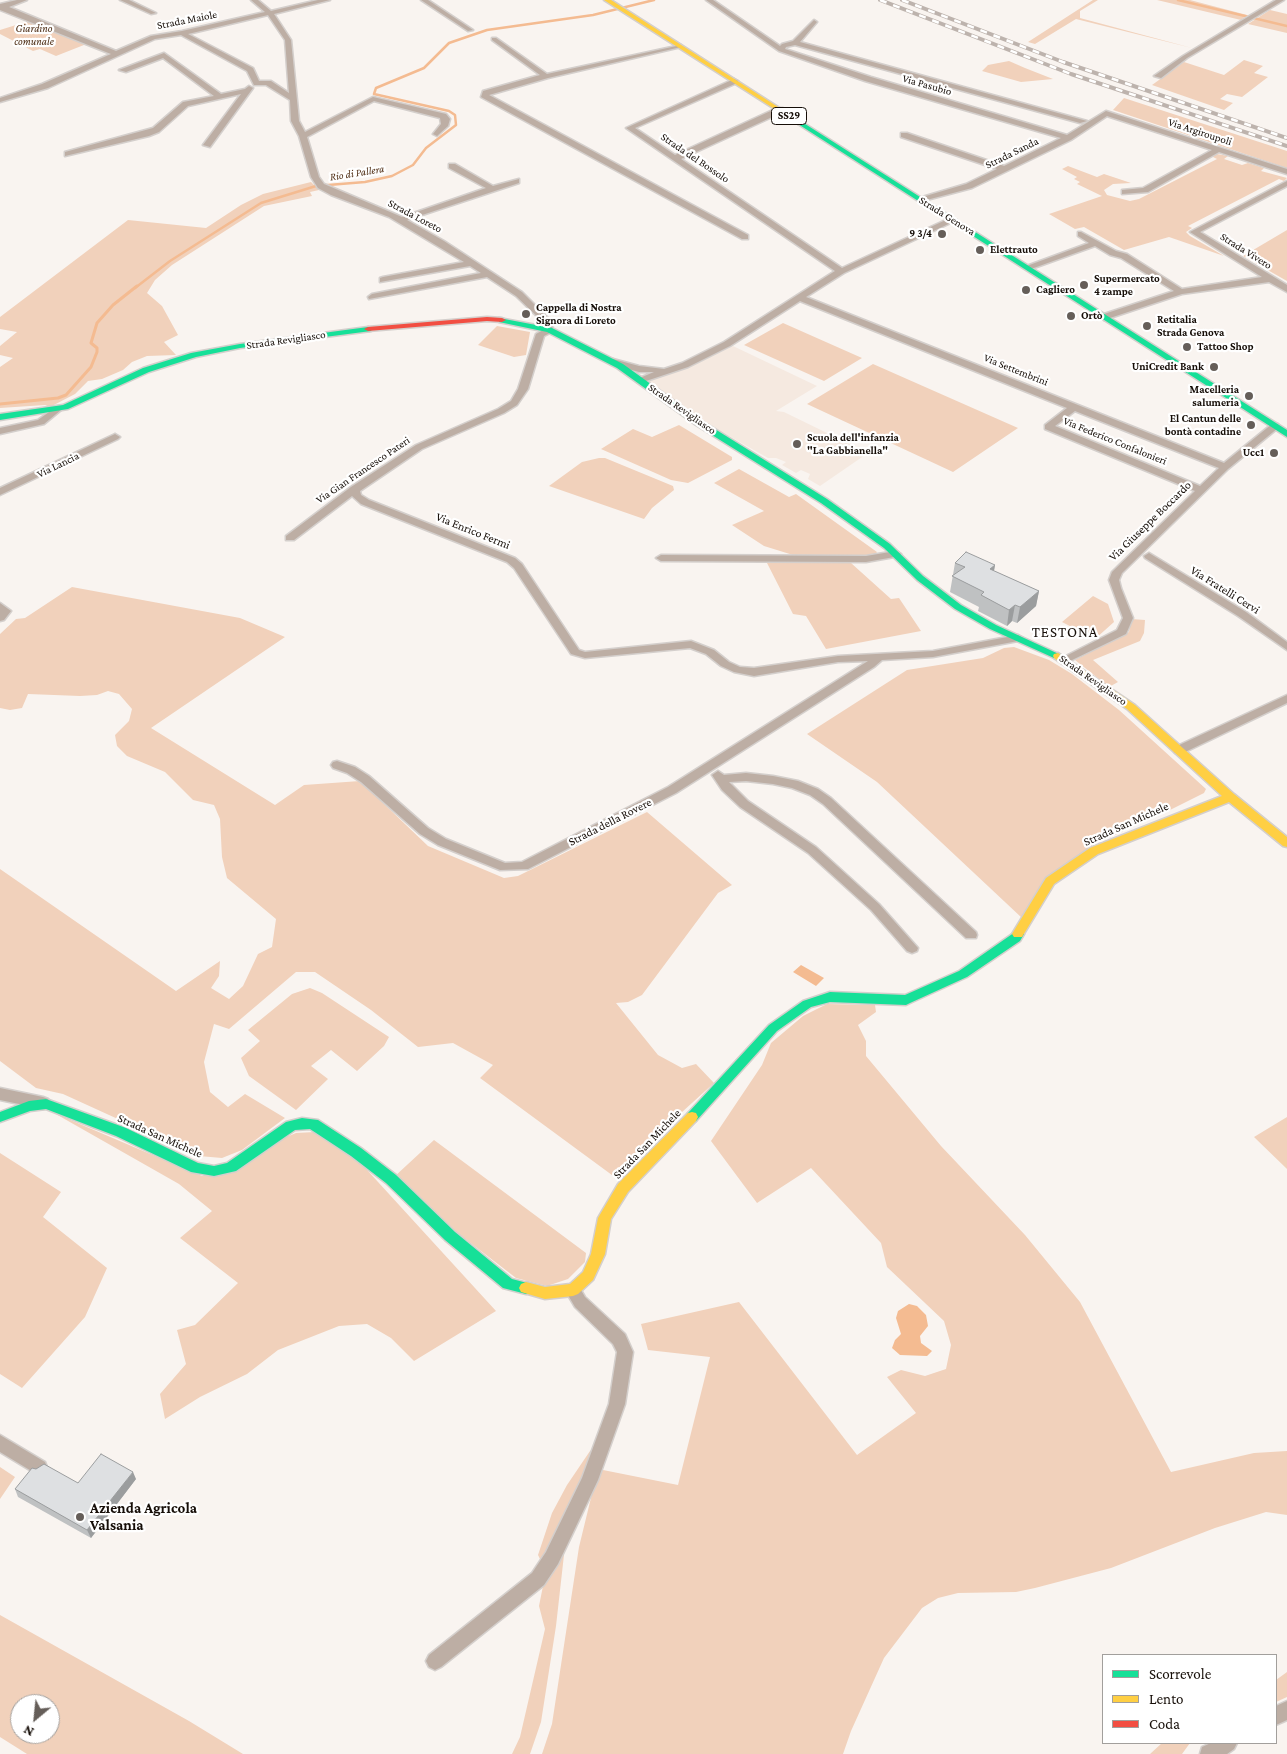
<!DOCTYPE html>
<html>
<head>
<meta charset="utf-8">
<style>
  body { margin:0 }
  #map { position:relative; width:1287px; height:1754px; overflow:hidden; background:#f9f4f0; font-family:"Crimson Pro",serif }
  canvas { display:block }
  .legend { position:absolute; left:1102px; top:1654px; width:175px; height:90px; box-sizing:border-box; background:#fff; border:1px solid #a29f9c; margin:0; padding:6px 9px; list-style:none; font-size:15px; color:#160e08 }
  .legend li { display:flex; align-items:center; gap:10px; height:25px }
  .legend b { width:25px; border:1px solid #a29f9c }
  .north { position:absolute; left:10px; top:1694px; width:50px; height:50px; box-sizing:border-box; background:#fff; border:1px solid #a29f9c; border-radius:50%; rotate:208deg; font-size:14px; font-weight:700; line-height:20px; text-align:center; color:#160e08 }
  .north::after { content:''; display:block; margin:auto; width:18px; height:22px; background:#655e59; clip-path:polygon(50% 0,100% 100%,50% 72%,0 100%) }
</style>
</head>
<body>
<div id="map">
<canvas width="1287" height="1754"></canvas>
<ul class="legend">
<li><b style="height:6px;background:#16e098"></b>Scorrevole</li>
<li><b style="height:6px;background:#ffcf43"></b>Lento</li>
<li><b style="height:6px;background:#f24e42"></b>Coda</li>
</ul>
<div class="north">N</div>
</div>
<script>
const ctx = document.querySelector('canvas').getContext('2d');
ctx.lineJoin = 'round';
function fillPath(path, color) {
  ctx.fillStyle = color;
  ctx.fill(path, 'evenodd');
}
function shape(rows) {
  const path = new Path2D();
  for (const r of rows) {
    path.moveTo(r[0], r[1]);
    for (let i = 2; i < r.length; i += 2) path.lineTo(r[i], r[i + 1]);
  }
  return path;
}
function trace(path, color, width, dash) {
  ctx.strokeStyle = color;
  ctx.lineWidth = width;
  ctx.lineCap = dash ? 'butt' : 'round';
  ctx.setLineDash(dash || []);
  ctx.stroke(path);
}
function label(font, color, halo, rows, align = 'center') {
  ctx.font = font + ' "Crimson Pro",serif';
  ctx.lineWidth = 4.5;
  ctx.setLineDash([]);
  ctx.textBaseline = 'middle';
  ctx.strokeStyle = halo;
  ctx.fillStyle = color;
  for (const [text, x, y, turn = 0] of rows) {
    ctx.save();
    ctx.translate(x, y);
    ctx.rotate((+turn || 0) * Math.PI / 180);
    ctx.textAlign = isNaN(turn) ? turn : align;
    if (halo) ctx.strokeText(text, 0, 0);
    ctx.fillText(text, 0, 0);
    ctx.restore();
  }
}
const built = shape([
  [733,346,817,386,776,411,784,412,868,453,820,486,808,479,810,474,801,470,796,473,782,465,786,462,776,458,768,458,713,427,647,382,700,362]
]);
const green = shape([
  [1093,0,1098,0,1080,11,1080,18,1192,48,1076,19,1035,44,1028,42],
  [1157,0,1190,0,1247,15,1241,20],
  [1270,10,1287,14,1287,33,1248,24],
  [32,20,89,43,56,56,40,49,33,51,0,34,0,30],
  [1244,60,1263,66,1254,73,1268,77,1242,97,1227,94,1220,99,1233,103,1224,110,1152,85,1184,62,1224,75],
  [1009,61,1025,68,1053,79,1021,82,982,71,988,65],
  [1124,98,1287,151,1287,168,1113,110],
  [1217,154,1228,156,1224,159,1242,165,1248,163,1264,168,1261,171,1287,178,1284,181,1279,179,1188,226,1192,228,1186,232,1190,236,1224,256,1169,237,1124,250,1084,227,1075,229,1049,214,1102,196,1077,184,1080,182,1074,179,1077,177,1062,169,1068,166,1097,177,1104,174,1131,183,1113,184,1104,190,1107,195,1130,201,1139,199,1217,159,1211,156],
  [311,182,319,190,310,192,312,196,264,206,172,265,155,280,147,293,162,306,178,335,164,342,176,355,147,356,132,362,123,370,102,379,88,381,75,394,50,407,45,405,0,408,0,367,13,358,0,355,0,346,17,332,0,329,0,317,128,220,206,228,241,205,263,194],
  [1287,230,1287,281,1243,256],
  [783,323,862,358,824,381,744,345],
  [497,326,530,332,526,355,514,357,478,345],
  [873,364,1018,428,953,472,807,404],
  [679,425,732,457,732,460,688,483,671,480,601,449,633,429,652,437],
  [599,458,605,458,673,486,674,490,652,508,644,519,549,486,582,462],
  [739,469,789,497,796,494,877,552,875,555,793,555,764,546,732,525,764,511,714,483],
  [767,563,851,563,891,599,899,598,921,631,826,649,806,616,793,614],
  [72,587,240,618,285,637,151,728,275,805,304,785,360,781,428,846,504,878,518,876,647,812,732,885,718,893,642,995,628,1002,616,1003,658,1055,682,1068,696,1064,714,1083,638,1152,616,1178,480,1078,493,1065,453,1043,418,1047,371,1010,315,972,296,972,229,1029,214,1024,204,1062,210,1092,228,1107,245,1094,285,1118,242,1150,222,1158,199,1156,63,1094,36,1088,0,1061,0,869,176,991,220,961,219,976,211,988,229,999,243,986,258,954,272,947,276,919,227,878,222,857,220,819,214,805,193,800,165,772,127,756,117,746,115,735,129,721,132,709,119,694,108,691,97,695,80,696,28,694,22,708,10,710,0,708,0,634,16,619,25,618],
  [1093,596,1108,604,1114,622,1095,639,1062,622],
  [1131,619,1145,620,1144,633,1140,641,1093,660,1118,682,1109,687,1075,660,1129,632],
  [1014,647,1049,660,1072,674,1119,710,1206,789,1204,793,1172,809,1089,847,1022,918,877,782,807,734,907,670,983,658,1004,648],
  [310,988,322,993,389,1037,384,1046,357,1071,331,1050,311,1066,328,1079,296,1110,249,1076,241,1058,260,1041,248,1030,292,994],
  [827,1004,875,1005,876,1012,858,1025,866,1041,866,1056,941,1146,1025,1235,1080,1302,1171,1472,1254,1453,1287,1451,1287,1515,1266,1512,1215,1528,1111,1568,1035,1588,1016,1592,958,1593,938,1598,922,1608,884,1658,851,1731,843,1754,542,1754,552,1724,579,1547,598,1469,678,1485,710,1357,648,1350,641,1324,739,1302,857,1455,916,1413,887,1377,901,1370,925,1376,946,1369,951,1345,944,1321,887,1267,881,1243,811,1168,757,1203,711,1141,762,1065,771,1043,803,1016],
  [54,1113,202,1176,284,1138,296,1133,315,1132,357,1159,496,1311,414,1361,391,1338,367,1324,339,1326,278,1350,247,1374,200,1397,165,1419,160,1394,186,1364,177,1330,195,1325,238,1283,180,1238,212,1211,179,1184],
  [1287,1117,1287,1169,1254,1137],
  [434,1140,586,1253,585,1262,568,1279,547,1286,516,1278,455,1231,394,1177],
  [0,1153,61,1192,43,1217,107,1268,85,1317,22,1388,0,1374],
  [598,1445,543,1565,538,1555,552,1513,567,1485,590,1451],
  [0,1467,15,1477,0,1499],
  [566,1537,556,1626,541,1722,530,1754,512,1754,520,1737,545,1629,539,1606,544,1581],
  [0,1615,189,1721,243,1754,27,1754,0,1737],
  [20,1704,50,1704,50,1734,20,1734],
  [1287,1672,1287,1697,1276,1702,1276,1680],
  [1162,1743,1190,1743,1182,1754,1150,1754]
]);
const water = shape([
  [801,965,824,978,816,986,793,972],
  [909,1304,917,1306,926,1315,928,1326,920,1336,921,1343,932,1351,927,1356,900,1355,892,1348,895,1340,901,1334,896,1318,898,1311]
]);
const streamFar1 = shape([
  [1178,0,1287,26],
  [135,288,170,261,261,203,316,186,365,182,392,176,413,165,426,148,456,125,455,115,449,111,374,94,376,88,424,68,449,43,487,30,593,15,654,0]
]);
const stream = shape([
  [0,404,58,398,66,395,91,367,97,352,97,348,91,343,97,323,113,305,137,286]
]);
const street = shape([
  [17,0,27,0,9,7,116,51,151,36,182,31,265,12,251,0,258,0,271,11,318,0,330,0,274,14,291,40,299,121,305,132,373,97,446,114,450,119,448,126,437,136,433,134,441,124,440,118,374,101,307,137,319,177,324,184,402,217,486,188,449,168,449,164,455,164,493,186,519,179,519,183,407,220,444,241,522,292,553,323,552,332,544,336,528,389,517,405,504,413,422,449,360,491,361,495,369,500,515,558,522,564,579,650,585,652,691,641,714,650,729,662,740,667,754,668,838,656,933,651,1018,635,1023,638,1018,641,933,657,882,660,874,667,676,793,528,869,500,870,438,845,420,834,361,782,347,773,333,768,331,765,333,762,337,761,355,767,369,776,428,828,446,839,505,863,522,862,668,787,868,661,838,662,754,676,734,672,721,666,706,654,690,648,585,658,571,654,514,568,507,562,361,504,352,496,294,540,286,540,286,536,351,487,416,445,498,409,511,401,518,389,536,334,545,329,546,325,516,296,487,277,369,299,368,297,372,294,481,273,470,266,380,282,380,278,383,277,464,262,389,217,331,195,318,188,311,177,299,136,291,121,290,100,266,85,254,85,247,71,181,35,155,39,48,88,0,102,0,98,42,84,111,54,0,10,0,4,17,0],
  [268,15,285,40,289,93,271,81,259,81,253,68,188,34,268,15],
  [120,0,129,0,156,13,151,14,120,0],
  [421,0,428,0,473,30,468,31,421,0],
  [706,0,713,0,780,46,782,44,793,41,814,20,817,22,800,42,1087,121,1080,123,795,45,786,47,785,49,871,77,1067,135,1106,111,1287,169,1287,174,1219,152,1148,192,1122,194,1122,190,1143,188,1212,150,1107,116,1071,140,972,188,919,202,919,198,966,184,997,169,901,137,901,133,907,133,1004,166,1061,138,865,81,779,51,706,0],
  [1276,0,1284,0,1187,58,1161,78,1154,76,1183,56,1276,0],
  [492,38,496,38,547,74,681,45,681,47,548,78,489,95,748,235,748,239,742,239,481,97,483,91,540,75,492,40,492,38],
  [164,53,221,94,245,89,249,86,253,88,210,147,203,145,241,94,188,106,159,132,149,136,65,156,65,152,153,128,183,102,214,96,163,58,126,72,119,70,164,53],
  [734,79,738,81,737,83,635,128,675,155,777,108,783,108,783,112,681,159,842,268,950,218,957,220,844,273,806,297,1224,463,1272,424,1278,424,1278,428,1228,469,1122,573,1119,580,1121,588,1133,618,1126,634,1070,661,1066,662,1060,659,1117,630,1123,618,1109,580,1112,572,1195,491,1045,429,1045,425,1067,408,800,301,730,346,688,367,643,382,637,382,635,380,654,372,639,372,610,364,608,362,613,359,639,366,664,369,682,363,724,342,835,271,626,128,734,79],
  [1075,411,1219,468,1200,486,1055,426,1075,411],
  [1287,181,1287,186,1200,232,1287,285,1287,292,1269,282,1182,294,1104,320,1100,317,1101,315,1174,291,1121,258,1110,255,1095,246,1031,269,1024,267,1089,243,1078,236,1078,232,1081,232,1116,251,1127,254,1182,289,1262,277,1190,232,1287,181],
  [56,407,61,410,44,424,0,434,0,428,38,420,56,407],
  [115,434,120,437,118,439,0,495,0,488,115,434],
  [896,551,901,554,900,556,866,562,661,561,656,558,661,555,866,556,896,551],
  [1149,553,1246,612,1287,642,1287,650,1238,616,1145,558,1144,556,1149,553],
  [0,603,11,611,4,620,0,621,0,603],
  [1287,695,1287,703,1183,753,1175,753,1173,750,1175,747,1287,695],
  [718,771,724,775,746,773,773,776,798,781,818,789,831,798,976,932,977,935,976,938,966,938,823,804,810,795,792,788,773,784,746,781,729,782,748,801,816,847,879,904,918,948,917,951,912,953,907,951,871,910,808,853,740,807,722,790,712,775,718,771],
  [0,1088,43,1097,48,1099,50,1103,48,1107,43,1109,0,1100,0,1088],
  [573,1283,578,1285,585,1297,625,1334,633,1352,625,1404,598,1480,558,1564,544,1585,441,1667,435,1670,429,1667,426,1661,429,1655,532,1573,546,1552,582,1478,609,1404,617,1352,613,1344,575,1307,565,1290,568,1285,573,1283],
  [0,1435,45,1462,47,1467,45,1472,39,1475,33,1472,0,1452,0,1435],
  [1287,1701,1287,1720,1276,1725,1276,1706,1287,1701],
  [1211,1743,1237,1743,1234,1749,1227,1754,1200,1754,1202,1747,1211,1743]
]);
const fast = shape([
  [798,122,802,122,1287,430,1287,437,798,124,798,122],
  [499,318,552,328,623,364,702,421,827,499,890,544,923,576,961,605,996,625,1063,656,1062,658,1054,658,990,629,955,609,917,580,884,548,821,503,696,425,617,368,547,332,499,322,499,318],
  [368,327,372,329,371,331,240,348,196,357,149,372,68,409,0,420,0,414,63,405,143,368,191,353,240,344,368,327],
  [1018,930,1022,931,1024,934,1020,941,967,977,910,1003,906,1005,830,1002,811,1007,777,1031,696,1121,692,1122,688,1121,686,1117,688,1113,769,1025,803,1001,830,992,905,995,959,971,1018,930],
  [46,1099,126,1128,198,1163,214,1166,227,1163,286,1122,302,1118,318,1120,361,1148,396,1175,455,1232,512,1279,531,1284,533,1288,531,1292,526,1294,503,1288,445,1240,386,1183,351,1156,310,1129,295,1130,236,1171,214,1176,191,1172,116,1136,46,1109,30,1111,0,1122,0,1112,29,1101,46,1099]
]);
const slow = shape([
  [604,0,611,0,803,123,798,124,604,0],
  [1058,653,1135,705,1234,794,1287,837,1287,847,1283,846,1229,802,1098,854,1054,884,1022,937,1014,937,1012,934,1046,878,1090,848,1222,796,1127,709,1054,658,1053,656,1054,654,1058,653],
  [692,1112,696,1113,698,1117,696,1121,628,1192,611,1219,605,1254,593,1280,578,1294,573,1296,545,1299,521,1292,519,1288,521,1284,526,1282,545,1287,570,1284,583,1272,591,1254,598,1218,618,1184,688,1113,692,1112]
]);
const jam = shape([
  [487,317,502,318,506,320,502,322,487,321,368,331,364,329,368,327,487,317]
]);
const rail = shape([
  [880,0,1071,74,1287,146],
  [902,0,1063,62,1287,138]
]);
const wall = shape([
  [955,563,995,565,994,571,1039,591,1036,606,1017,623,1012,621,1007,626,978,611,979,607,950,592],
  [136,1479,91,1538,18,1497,15,1489,78,1483]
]);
const shadedWall = shape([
  [995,565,992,581,990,569],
  [1039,591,1036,606,1017,623,1020,607],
  [1015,605,1012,621,1007,626,1009,610],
  [133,1472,136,1479,91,1538,87,1530]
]);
const building = shape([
  [966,552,995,565,990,569,1039,591,1020,607,1015,605,1009,610,981,595,984,592,952,576,965,567,955,563,966,552],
  [101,1454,133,1472,87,1530,15,1489,32,1468,36,1469,44,1464,78,1483,101,1454]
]);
const markers = [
  [942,234,5,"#655e59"],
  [980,250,5,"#655e59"],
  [1084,285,5,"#655e59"],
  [1026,290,5,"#655e59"],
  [526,314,5,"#655e59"],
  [1071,316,5,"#655e59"],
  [1147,326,5,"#655e59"],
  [1187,347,5,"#655e59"],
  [1214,367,5,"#655e59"],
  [1249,396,5,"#655e59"],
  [1251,425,5,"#655e59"],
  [797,444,5,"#655e59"],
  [1274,453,5,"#655e59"],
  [80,1517,5,"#655e59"]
];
const farStreetnames = [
  ["Strada Maiole",187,20,-11],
  ["Via Pasubio",927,85,16],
  ["Via Argiroupoli",1200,132,18],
  ["Strada Sanda",1012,153,-26],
  ["Strada del Bossolo",695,158,34],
  ["Strada Loreto",415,216,28],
  ["Strada Genova",947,216,32],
  ["Strada Vivero",1246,251,32],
  ["Strada Revigliasco",286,340,-8],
  ["Via Settembrini",1016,370,22],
  ["Strada Revigliasco",682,409,35],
  ["Via Federico Confalonieri",1115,441,22],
  ["Via Lancia",58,465,-26],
  ["Via Gian Francesco Pateri",363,470,-34],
  ["Strada Revigliasco",1093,680,35]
];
const farParknames = [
  ["Giardino",34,29],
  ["comunale",34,42]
];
const shields = [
  [789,116,35]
];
const shieldNames = [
  ["SS29",789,116]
];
const farWaternames = [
  ["Rio di Pallera",357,173,-9]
];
const farPoinames = [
  ["9 3/4",932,234,"right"],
  ["Elettrauto",990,250],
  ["Supermercato",1094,279],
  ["4 zampe",1094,292],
  ["Cagliero",1036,290],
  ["Cappella di Nostra",536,308],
  ["Signora di Loreto",536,321],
  ["Ortò",1081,316],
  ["Retitalia",1157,320],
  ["Strada Genova",1157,333],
  ["Tattoo Shop",1197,347],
  ["UniCredit Bank",1204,367,"right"],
  ["Macelleria",1239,390,"right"],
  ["salumeria",1239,403,"right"],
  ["El Cantun delle",1241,419,"right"],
  ["bontà contadine",1241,432,"right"],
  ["Scuola dell'infanzia",807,438],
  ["\"La Gabbianella\"",807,451],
  ["Ucc1",1264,453,"right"]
];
const streetNames = [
  ["Via Giuseppe Boccardo",1150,521,-44],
  ["Via Enrico Fermi",473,531,22],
  ["Via Fratelli Cervi",1225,590,32],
  ["Strada della Rovere",610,822,-27],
  ["Strada San Michele",1126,824,-24],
  ["Strada San Michele",160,1136,24],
  ["Strada San Michele",647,1144,-46]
];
const quarterNames = [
  ["TESTONA",1065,632]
];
const nearPoinames = [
  ["Azienda Agricola",90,1508],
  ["Valsania",90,1525]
];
fillPath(built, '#f5e9e0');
fillPath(green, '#f1d1bb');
fillPath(water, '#f4bb91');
trace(streamFar1, '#f4bb91', 2.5);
trace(stream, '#f4bb91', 3);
trace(street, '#d4cfcc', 3);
trace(fast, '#d4cfcc', 3);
trace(slow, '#d4cfcc', 3);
trace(jam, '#d4cfcc', 3);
fillPath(street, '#bdaea4');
fillPath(fast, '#16e098');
fillPath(slow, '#ffcf43');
fillPath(jam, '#f24e42');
trace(rail, '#bdb3ad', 4);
trace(rail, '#fff', 2.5, [7]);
fillPath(wall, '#bfc1c2');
fillPath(shadedWall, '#9b9d9e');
fillPath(building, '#dee0e2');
trace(building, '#9b9d9e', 1);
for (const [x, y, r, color] of markers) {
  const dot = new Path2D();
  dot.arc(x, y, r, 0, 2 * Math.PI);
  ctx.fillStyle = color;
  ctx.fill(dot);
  trace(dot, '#fff', 2);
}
label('11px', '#160e08', '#fff', farStreetnames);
label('italic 11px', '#4b2b12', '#fff', farParknames);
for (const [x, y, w] of shields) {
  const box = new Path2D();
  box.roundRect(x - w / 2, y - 8.5, w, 17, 4);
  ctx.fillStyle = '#fff';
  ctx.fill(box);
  trace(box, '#160e08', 1);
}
label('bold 11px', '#160e08', null, shieldNames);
label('italic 11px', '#523118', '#fff', farWaternames);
label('bold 11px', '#160e08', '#fff', farPoinames, 'left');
label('12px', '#160e08', '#fff', streetNames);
ctx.letterSpacing = '1px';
label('15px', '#160e08', '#fff', quarterNames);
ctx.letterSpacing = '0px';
label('bold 15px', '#160e08', '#fff', nearPoinames, 'left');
</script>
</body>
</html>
